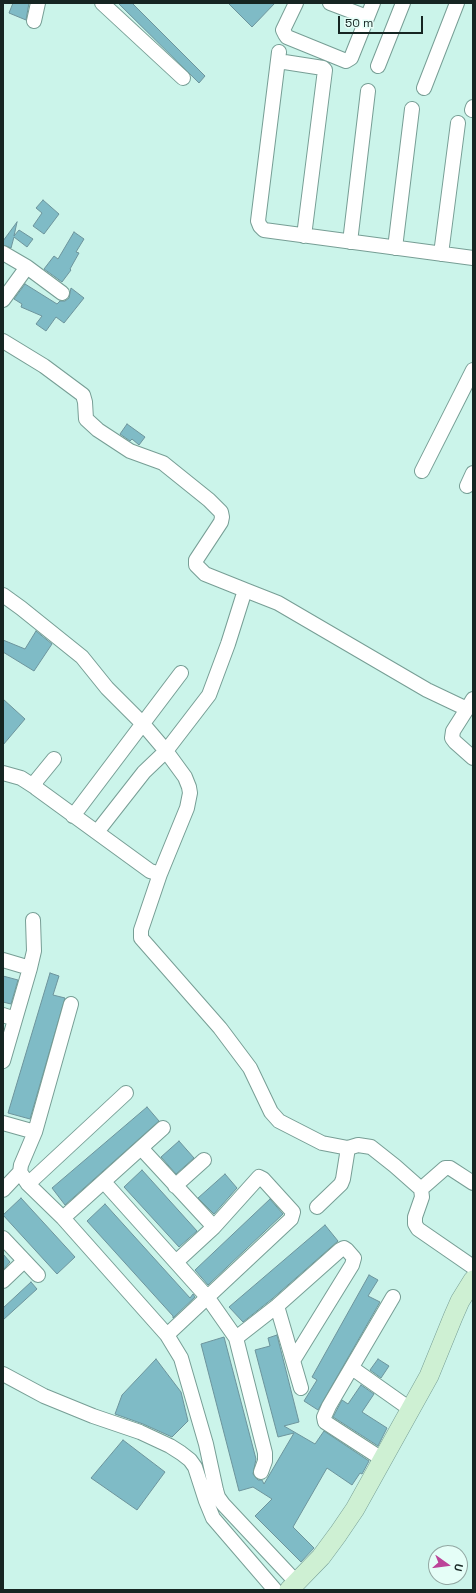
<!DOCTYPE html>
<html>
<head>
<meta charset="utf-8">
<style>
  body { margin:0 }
  #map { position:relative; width:476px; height:1593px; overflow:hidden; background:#cbf4ea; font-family:"Space Grotesk",sans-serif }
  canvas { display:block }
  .frame { position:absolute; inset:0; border:4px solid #162522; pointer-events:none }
  .north { position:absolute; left:428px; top:1545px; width:40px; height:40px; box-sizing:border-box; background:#e5fef7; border:1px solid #92a7a2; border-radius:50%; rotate:104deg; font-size:11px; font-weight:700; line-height:16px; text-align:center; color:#162522 }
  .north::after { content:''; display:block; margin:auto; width:14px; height:18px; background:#bc4499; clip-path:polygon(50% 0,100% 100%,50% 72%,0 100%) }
  .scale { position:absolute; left:338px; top:16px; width:85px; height:18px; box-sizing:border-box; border:2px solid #162522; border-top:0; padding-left:5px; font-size:12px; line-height:14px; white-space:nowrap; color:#162522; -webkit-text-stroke:3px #e5fef7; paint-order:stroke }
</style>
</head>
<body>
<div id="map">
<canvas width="476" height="1593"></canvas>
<div class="frame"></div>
<div class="north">U</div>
<div class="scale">50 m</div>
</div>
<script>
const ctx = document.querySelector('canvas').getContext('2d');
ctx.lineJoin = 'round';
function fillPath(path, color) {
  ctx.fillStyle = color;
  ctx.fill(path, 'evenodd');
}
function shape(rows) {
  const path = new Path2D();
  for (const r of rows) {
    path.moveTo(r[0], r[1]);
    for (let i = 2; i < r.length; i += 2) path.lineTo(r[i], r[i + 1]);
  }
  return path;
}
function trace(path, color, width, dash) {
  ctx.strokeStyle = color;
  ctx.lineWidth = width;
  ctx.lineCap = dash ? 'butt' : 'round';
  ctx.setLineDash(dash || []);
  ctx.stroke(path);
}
const building = shape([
  [13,3,29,3,26,20,9,13,13,3],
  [118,3,132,3,205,76,199,83,118,3],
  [228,3,275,3,252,27,228,3],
  [43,200,59,214,44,234,33,226,42,213,36,208,43,200],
  [17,222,14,236,19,230,33,239,27,247,14,237,11,248,3,245,3,241,17,222],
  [74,232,84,239,76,252,79,253,70,269,71,270,62,282,44,269,54,256,58,259,74,232],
  [25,284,57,304,60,301,65,301,69,298,71,288,84,298,64,323,56,317,46,331,36,324,42,316,21,307,22,304,14,299,25,284],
  [127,424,145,437,139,445,132,439,130,441,120,434,127,424],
  [36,631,52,644,34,671,3,652,3,640,25,649,36,631],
  [3,699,25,719,3,745,3,699],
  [50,973,59,976,53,995,65,998,30,1119,8,1113,50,973],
  [3,976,18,980,11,1004,3,1002,3,976],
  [147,1107,159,1121,65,1205,52,1188,147,1107],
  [179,1141,194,1158,176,1174,161,1157,179,1141],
  [142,1170,197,1231,179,1247,124,1187,142,1170],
  [225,1174,237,1188,214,1214,198,1198,225,1174],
  [21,1198,75,1257,57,1274,3,1215,21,1198],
  [270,1199,283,1214,208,1285,195,1270,270,1199],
  [105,1204,190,1298,193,1294,195,1297,173,1318,173,1316,87,1221,105,1204],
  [325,1225,338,1241,272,1299,243,1322,229,1307,325,1225],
  [3,1254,10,1262,4,1269,3,1268,3,1254],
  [369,1275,378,1280,368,1296,380,1302,318,1410,304,1401,317,1380,312,1377,369,1275],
  [31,1282,37,1289,3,1320,3,1308,31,1282],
  [277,1335,299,1422,284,1426,315,1444,324,1431,369,1461,362,1474,360,1473,352,1485,327,1468,293,1527,314,1548,301,1562,255,1516,272,1499,253,1487,239,1491,201,1344,224,1337,256,1459,253,1474,258,1480,262,1480,264,1484,294,1433,278,1437,255,1350,270,1346,268,1338,277,1335],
  [156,1359,181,1392,188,1421,172,1437,143,1424,115,1414,122,1395,156,1359],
  [378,1359,389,1366,381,1378,370,1370,378,1359],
  [361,1385,374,1394,362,1412,387,1428,378,1446,333,1417,342,1400,348,1404,361,1385],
  [123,1440,165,1472,137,1510,91,1478,123,1440]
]);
const street = shape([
  [102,3,183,78],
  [296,3,283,30,285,34,287,37,346,61,351,58,373,3],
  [330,3,367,17],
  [34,21,38,3],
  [279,52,258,221,260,226,264,230,473,258],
  [278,61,323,68,325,70,304,236],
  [378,66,403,3],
  [424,88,457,3],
  [472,110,473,107],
  [350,242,368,91],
  [395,248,412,109],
  [3,253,27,267,3,300],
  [441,254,458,123],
  [27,267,62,293],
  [3,341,44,366,83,395,85,402,86,419,98,430,130,451,163,463,209,500,221,512,222,517,221,522,196,560,196,565,205,574,245,590,228,644,209,695,166,751,144,772,97,832],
  [422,471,473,370],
  [467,486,473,473],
  [245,590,278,603,427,690,467,709,473,699],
  [3,595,21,608,82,657,107,688,143,724,166,751,185,777,189,787,190,793,187,808,160,874],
  [467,709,453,731,452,738,455,742,473,758],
  [54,759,36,781,36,788,150,871,160,874,141,930,141,938,220,1028,250,1068,271,1112,279,1121,322,1143,348,1148,358,1145,371,1147,395,1166,421,1189,422,1197,415,1217,415,1224,418,1229,473,1267],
  [3,773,21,778,35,787],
  [73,816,181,673],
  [3,960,30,968,3,1061],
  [30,968,34,951,33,920],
  [71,1004,35,1132,21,1165,20,1172,28,1184,63,1218,167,1335,181,1358,206,1444,216,1490,218,1497,223,1504,297,1583],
  [3,1015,15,1019],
  [3,1123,35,1132],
  [141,1148,214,1227,176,1262],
  [104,1182,208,1298,236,1338,277,1306,340,1250,344,1248,347,1250,354,1258,352,1265,294,1359],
  [28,1184,126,1093],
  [175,1186,204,1160],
  [421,1189,445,1168,450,1168,473,1183],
  [3,1190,20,1172],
  [317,1207,341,1184,343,1179,348,1148],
  [63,1218,163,1128],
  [3,1238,38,1275],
  [3,1281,24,1261],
  [277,1306,301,1388],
  [167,1335,291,1219,293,1212,263,1179,259,1177,214,1227],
  [236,1338,265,1453,265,1461,261,1472],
  [352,1368,410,1409],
  [3,1374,44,1396,93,1416,140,1432,170,1446,181,1453,190,1460,195,1467,206,1501,213,1518,275,1590],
  [382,1459,325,1422,324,1417,329,1406,393,1297]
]);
const secondary = shape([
  [289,1590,321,1557,338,1534,355,1509,429,1376,453,1317,460,1301,473,1280]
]);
fillPath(building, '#7fbbc6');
trace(building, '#6d949c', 1);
trace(street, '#779e95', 16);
trace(secondary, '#779e95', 20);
trace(street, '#fff', 14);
trace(secondary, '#cef0d3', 19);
</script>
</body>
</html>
